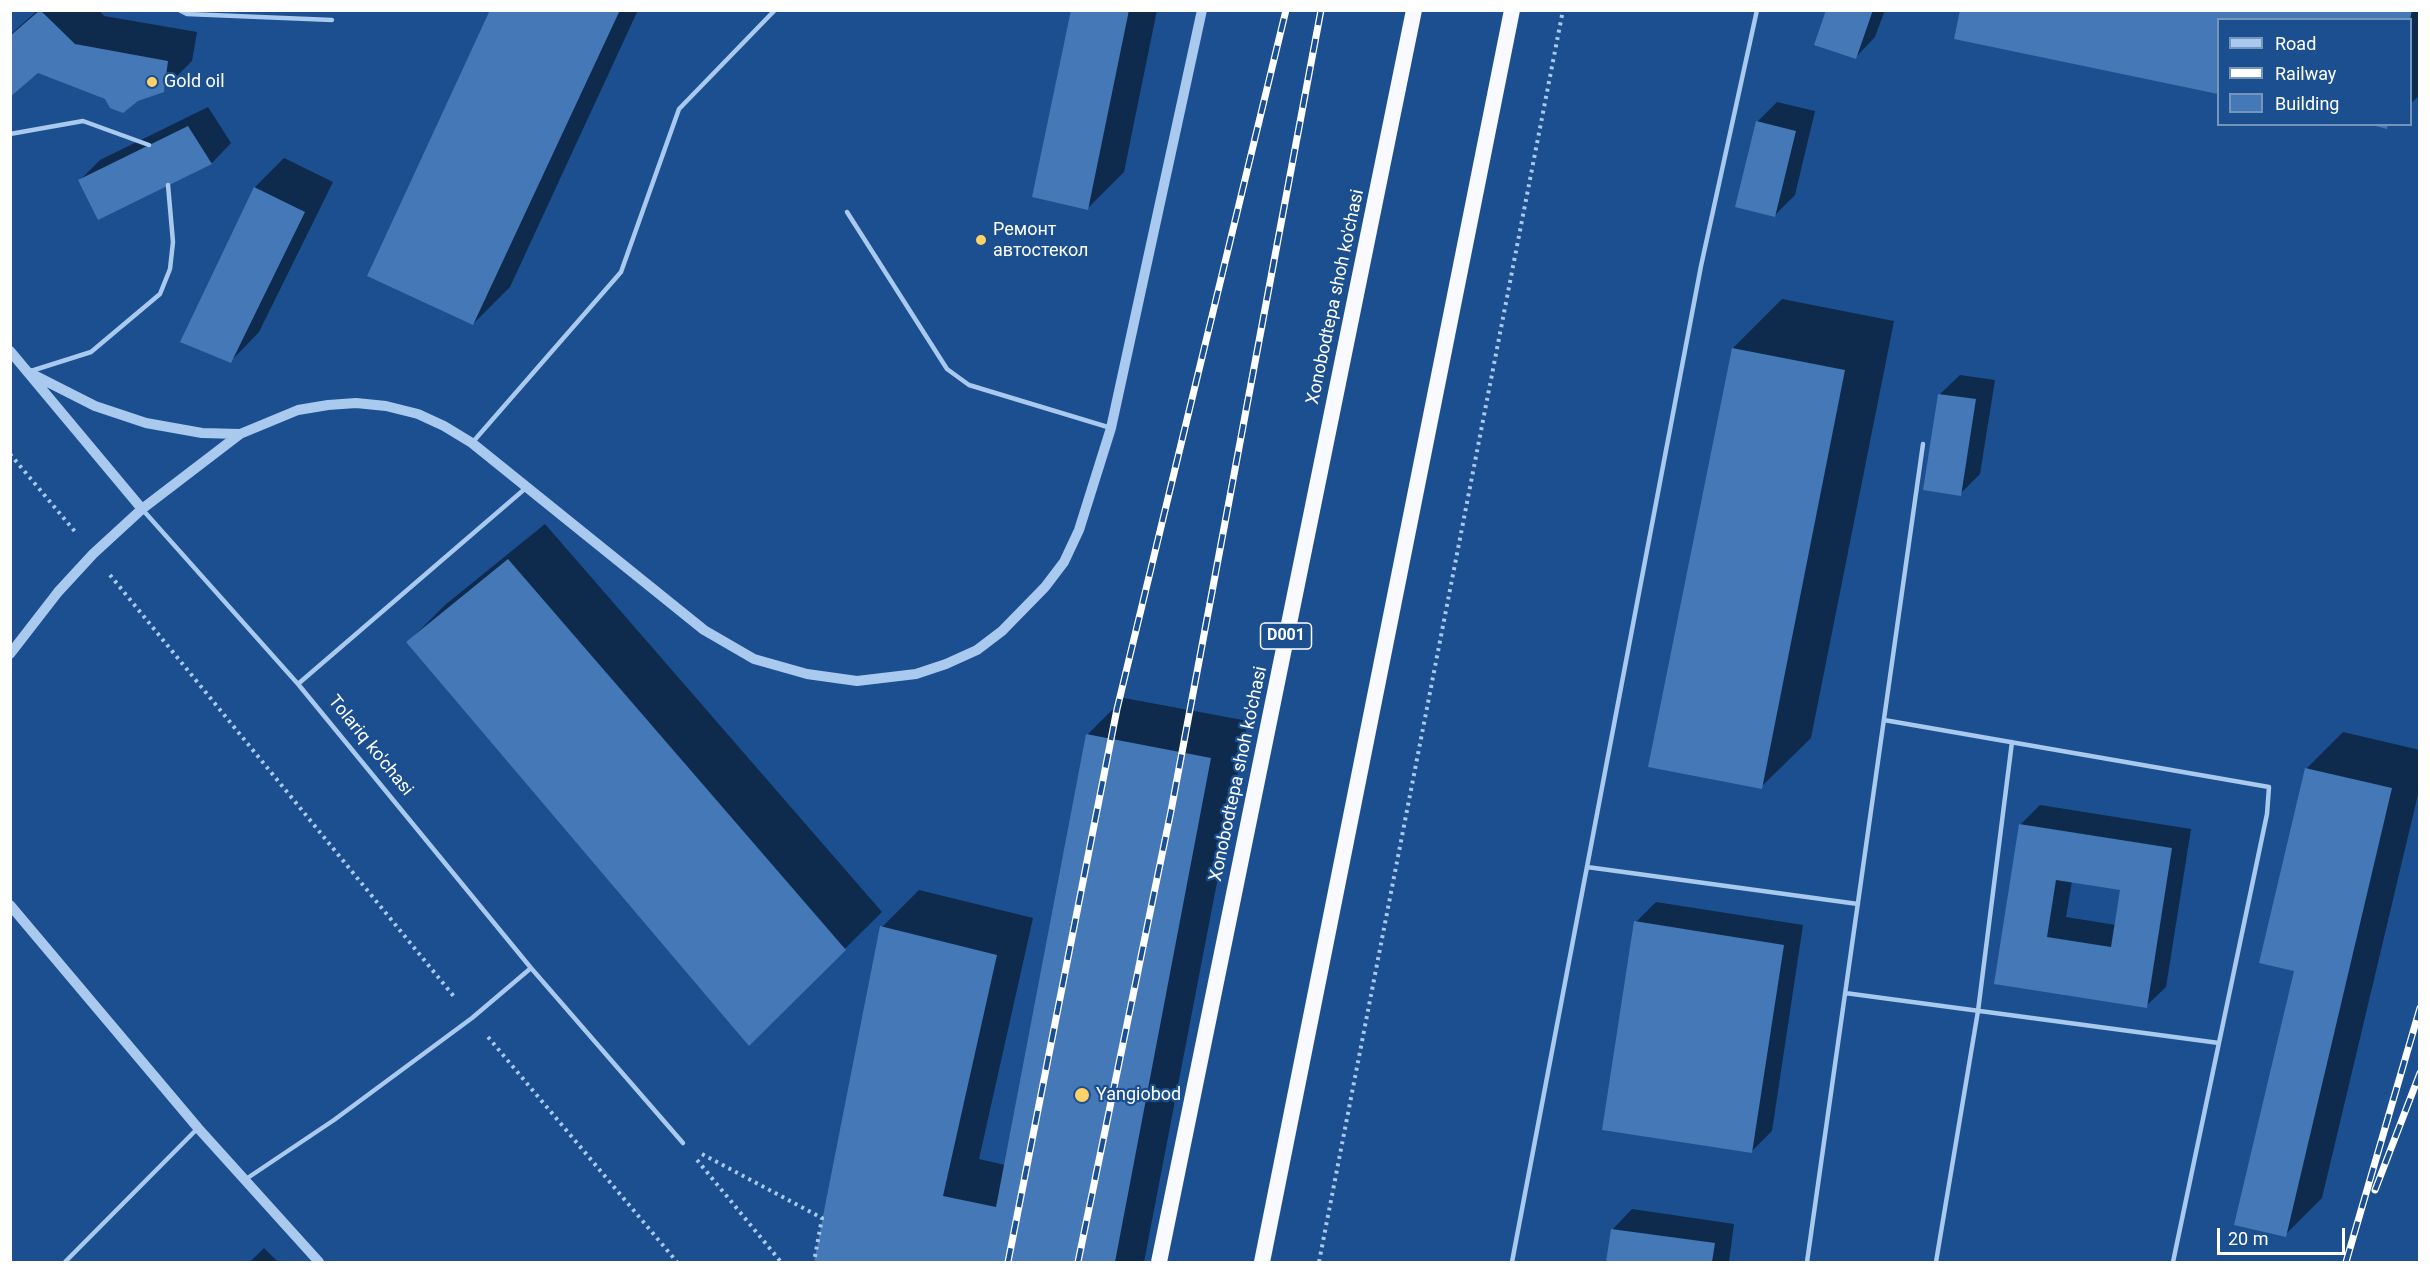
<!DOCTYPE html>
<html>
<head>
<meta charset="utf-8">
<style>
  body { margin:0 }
  #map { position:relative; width:2430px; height:1273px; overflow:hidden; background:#1b4f8f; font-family:Roboto,sans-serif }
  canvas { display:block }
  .frame { position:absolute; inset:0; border:12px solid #fff; pointer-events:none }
  .legend { position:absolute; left:2217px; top:18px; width:195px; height:108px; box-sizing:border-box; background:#1b4f8f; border:2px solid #7695bc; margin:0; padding:8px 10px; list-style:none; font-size:18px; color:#fff }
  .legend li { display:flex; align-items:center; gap:12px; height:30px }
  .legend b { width:30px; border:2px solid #7695bc }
  .scale { position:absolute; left:2217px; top:1228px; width:128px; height:27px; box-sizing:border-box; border:3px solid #fff; border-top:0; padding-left:8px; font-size:18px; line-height:21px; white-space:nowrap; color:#fff; -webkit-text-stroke:4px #1b4f8f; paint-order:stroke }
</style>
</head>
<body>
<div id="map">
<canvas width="2430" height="1273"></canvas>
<div class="frame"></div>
<ul class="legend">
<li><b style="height:8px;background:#a9c9ee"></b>Road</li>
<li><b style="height:8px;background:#fff"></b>Railway</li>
<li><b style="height:16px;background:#4478b7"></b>Building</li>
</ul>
<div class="scale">20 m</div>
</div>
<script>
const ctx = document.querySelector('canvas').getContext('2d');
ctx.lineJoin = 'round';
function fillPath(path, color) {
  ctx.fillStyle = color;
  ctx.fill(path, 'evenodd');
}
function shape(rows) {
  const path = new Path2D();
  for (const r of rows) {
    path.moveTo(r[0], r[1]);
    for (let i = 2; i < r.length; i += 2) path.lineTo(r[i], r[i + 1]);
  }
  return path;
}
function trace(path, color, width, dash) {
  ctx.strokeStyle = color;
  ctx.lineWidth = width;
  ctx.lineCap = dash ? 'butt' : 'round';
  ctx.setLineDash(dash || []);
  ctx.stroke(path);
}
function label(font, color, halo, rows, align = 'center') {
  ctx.font = font + ' Roboto,sans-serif';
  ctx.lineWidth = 4.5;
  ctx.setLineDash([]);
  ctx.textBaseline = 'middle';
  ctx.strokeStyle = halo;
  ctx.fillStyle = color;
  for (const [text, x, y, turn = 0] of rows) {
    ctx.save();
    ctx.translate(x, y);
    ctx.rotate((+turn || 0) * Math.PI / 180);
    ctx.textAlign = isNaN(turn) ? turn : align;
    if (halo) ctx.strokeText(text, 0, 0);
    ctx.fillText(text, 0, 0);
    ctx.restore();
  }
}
const shadow = shape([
  [38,10,99,10,104,16,197,32,192,61,163,90,106,98,38,71,10,95,10,35],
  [492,10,638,10,510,287,473,324],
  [1072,10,1157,10,1124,172,1087,209],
  [1828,10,1885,10,1875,37,1856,57],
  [1961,10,2420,10,2420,95,2410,104,2410,20,2218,20,2218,93,1955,38],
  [1777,102,1815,111,1795,195,1775,215,1757,122],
  [208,107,231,143,212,163,99,218,80,180,100,160],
  [284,158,333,182,259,332,230,362,182,342,255,187],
  [1782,299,1894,321,1811,738,1761,787,1733,348],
  [1960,375,1995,380,1980,474,1960,494,1940,394],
  [545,524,882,912,749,1044,408,642,445,605],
  [1124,698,1248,721,1144,1262,815,1262,882,927,919,890,1033,918,979,1159,1005,1165,1087,735],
  [2343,732,2420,750,2420,786,2322,1198,2285,1235,2306,769],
  [2040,805,2191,829,2166,987,2146,1006,1995,983,2020,825],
  [2072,881,2122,888,2116,925,2066,917],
  [1656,902,1803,925,1772,1131,1752,1151,1636,922],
  [1632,1209,1734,1224,1729,1262,1608,1262,1613,1229],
  [264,1248,278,1262,250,1262]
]);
const building = shape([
  [40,10,75,44,168,61,164,92,138,101,123,113,110,108,105,99,38,73,10,97,10,36],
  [490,10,620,10,473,325,367,276],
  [1071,10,1129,10,1088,210,1032,197],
  [1826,10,1873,10,1856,59,1814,45],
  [1960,10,2412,10,2410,20,2218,20,2218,94,1954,39],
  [1756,121,1796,131,1775,217,1735,207],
  [2368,124,2388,124,2387,129],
  [188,126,212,164,98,220,78,180],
  [254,187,305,212,231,363,180,342],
  [1732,348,1845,370,1762,789,1648,767],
  [1938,394,1976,399,1961,496,1923,490],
  [508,559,846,950,749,1046,406,642],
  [1086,734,1211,758,1115,1262,814,1262,880,926,997,955,943,1196,996,1207],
  [2305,768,2392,788,2286,1237,2234,1225,2294,971,2259,963],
  [2019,824,2172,848,2147,1008,1994,984],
  [2056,880,2120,890,2111,947,2047,937],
  [1634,921,1784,945,1752,1153,1602,1130],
  [1611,1229,1715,1243,1712,1262,1606,1262]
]);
const path = shape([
  [10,454,77,534],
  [110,575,456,999],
  [488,1037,677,1262],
  [702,1154,822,1218,814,1262],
  [697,1160,781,1262],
  [1319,1262,1563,10]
]);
const service = shape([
  [179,10,187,14,332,20],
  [10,134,83,121,149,145],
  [847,212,947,369,969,385,1111,428],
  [31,371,91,352,160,294,170,269,173,242,168,185],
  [472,443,621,272,679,109,775,10],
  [142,509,298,684,531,968,683,1143],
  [298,684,527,487],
  [1884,720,2269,787,2267,814,2173,1262],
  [1587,867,1858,904],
  [1845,993,2219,1043],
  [246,1179,334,1120,472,1018,531,968],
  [65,1262,198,1128],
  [1512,1262,1701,266,1757,10],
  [1807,1262,1923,444],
  [1936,1262,1978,1011,2012,742]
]);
const tertiary = shape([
  [10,351,142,509],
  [28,372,95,406,146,423,202,433,240,434],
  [10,654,58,592,93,554,142,509,240,434,298,410,328,405,356,403,386,406,418,414,444,426,472,443,704,630,754,659,807,674,857,681,916,674,946,664,977,650,1002,631,1045,587,1064,562,1079,530,1111,428,1202,10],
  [10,905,198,1128,319,1262]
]);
const trunk = shape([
  [1159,1262,1414,10],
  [1262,1262,1512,10]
]);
const rail = shape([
  [2375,1190,2420,1073],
  [1008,1262,1117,709,1286,10],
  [1078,1262,1171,811,1321,10],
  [2346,1262,2420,1008]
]);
const markers = [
  [152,82,6,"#ffd166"],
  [981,240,6,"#ffd166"],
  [1082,1095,8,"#ffd166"]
];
const shields = [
  [1286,636,51]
];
const shieldNames = [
  ["D001",1286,636]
];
const poiNames = [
  ["Gold oil",164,82],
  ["Ремонт",993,230],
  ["автостекол",993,251],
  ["Yangiobod",1096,1095]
];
const streetNames = [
  ["Xonobodtepa shoh ko'chasi",1336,297,-78],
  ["Tolariq ko'chasi",370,746,51],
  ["Xonobodtepa shoh ko'chasi",1239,774,-78]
];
fillPath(shadow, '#0007');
fillPath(building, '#4478b7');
trace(path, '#a9c9ee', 4, [3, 4.5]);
trace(service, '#a9c9ee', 4.5);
trace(tertiary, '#a9c9ee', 10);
trace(trunk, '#f8faff', 16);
trace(rail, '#fff', 7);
trace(rail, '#1b4f8f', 4.5, [14]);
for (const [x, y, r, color] of markers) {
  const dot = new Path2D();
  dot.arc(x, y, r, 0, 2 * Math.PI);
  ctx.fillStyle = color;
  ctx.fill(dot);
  trace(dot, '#1b4f8f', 2);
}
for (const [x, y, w] of shields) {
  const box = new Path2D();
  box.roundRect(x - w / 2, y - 13, w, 26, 4.5);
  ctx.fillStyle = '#1b4f8f';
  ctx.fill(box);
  trace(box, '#fff', 1.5);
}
label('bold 16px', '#fff', null, shieldNames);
label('18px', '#fff', '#1b4f8f', poiNames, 'left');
label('18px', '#fff', '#1b4f8f', streetNames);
</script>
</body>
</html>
